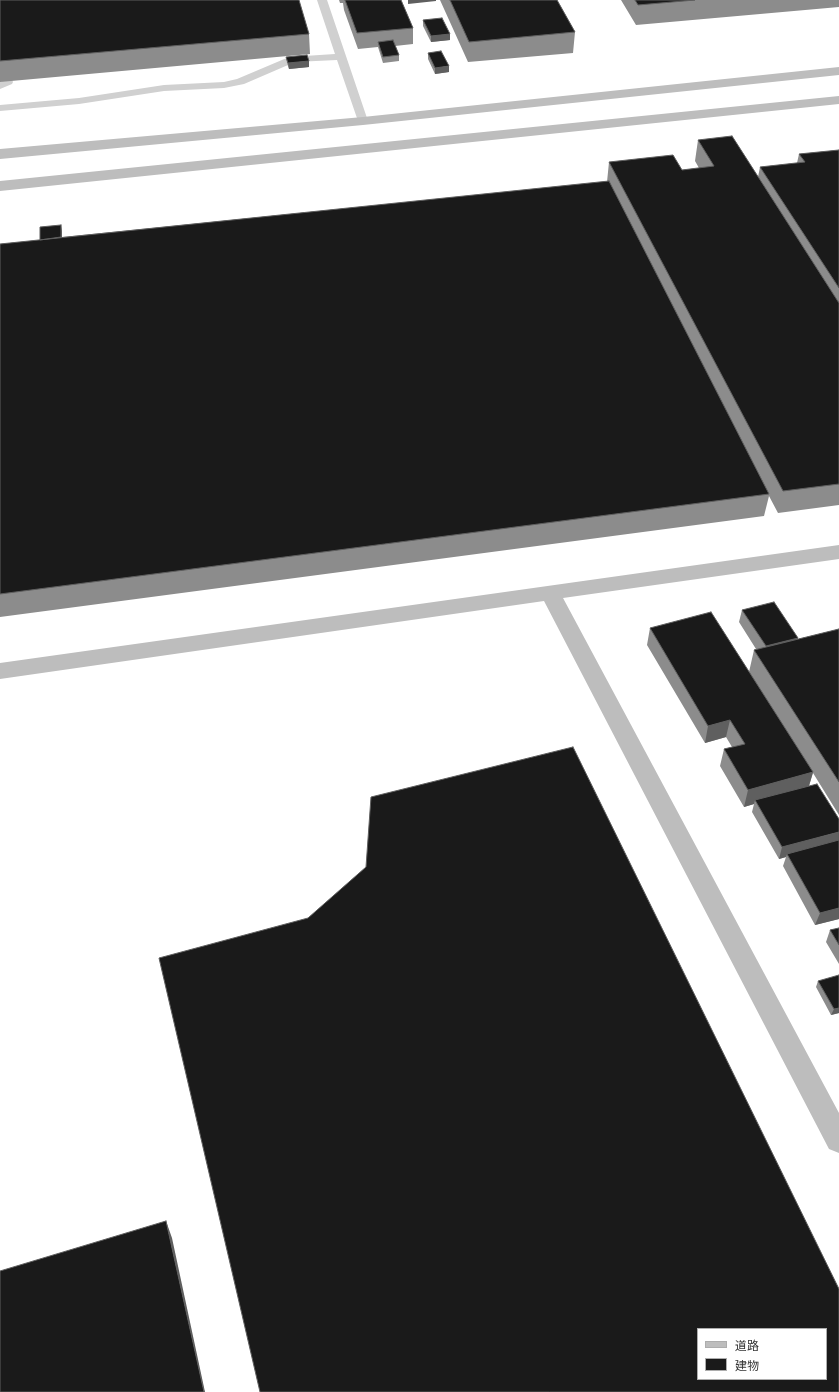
<!DOCTYPE html>
<html>
<head>
<meta charset="utf-8">
<style>
  body { margin:0 }
  #map { position:relative; width:839px; height:1392px; overflow:hidden; background:#fff; font-family:Helvetica,"Noto Sans JP",sans-serif }
  canvas { display:block }
  .legend { position:absolute; left:697px; top:1328px; width:130px; height:52px; box-sizing:border-box; background:#fff; border:1px solid #adadad; margin:0; padding:5px 7px; list-style:none; font-size:12px; color:#333 }
  .legend li { display:flex; align-items:center; gap:8px; height:20px }
  .legend b { width:20px; border:1px solid #adadad }
</style>
</head>
<body>
<div id="map">
<canvas width="839" height="1392"></canvas>
<ul class="legend">
<li><b style="height:5px;background:#bdbdbd"></b>道路</li>
<li><b style="height:11px;background:#1a1a1a"></b>建物</li>
</ul>
</div>
<script>
const ctx = document.querySelector('canvas').getContext('2d');
ctx.lineJoin = 'round';
function shape(rows) {
  const path = new Path2D();
  for (const r of rows) {
    path.moveTo(r[0], r[1]);
    for (let i = 2; i < r.length; i += 2) path.lineTo(r[i], r[i + 1]);
  }
  return path;
}
function fillPath(path, color) {
  ctx.fillStyle = color;
  ctx.fill(path, 'evenodd');
}
function trace(path, color, width, dash) {
  ctx.strokeStyle = color;
  ctx.lineWidth = width;
  ctx.lineCap = dash ? 'butt' : 'round';
  ctx.setLineDash(dash || []);
  ctx.stroke(path);
}
const lane = shape([
  [317,0,327,0,368,121,367,123,363,124,358,121,337,60,295,62,244,84,224,88,164,91,79,104,0,111,0,105,79,98,164,85,224,82,237,79,289,57,335,54,317,0],
  [8,79,12,80,13,82,12,84,0,89,0,82,8,79]
]);
const secondary = shape([
  [839,67,839,75,363,125,0,159,0,149,363,117,839,67],
  [839,96,839,104,0,191,0,181,839,96],
  [839,545,839,559,563,598,839,1113,839,1153,829,1149,544,601,0,679,0,663,839,545]
]);
const wall = shape([
  [0,0,309,34,310,54,0,82],
  [339,0,401,0,413,28,413,44,395,46,399,55,399,61,383,63,378,47,358,49,344,10,343,3,340,3],
  [440,0,557,0,575,32,573,53,468,62],
  [621,0,839,0,839,7,636,25],
  [423,20,450,34,450,40,431,42,423,26],
  [428,53,449,72,435,74,428,59],
  [286,57,309,61,309,67,289,69,287,63],
  [698,140,758,177,760,167,797,163,799,154,839,150,839,505,778,513,769,496,764,516,0,617,0,244,40,240,61,225,62,232,62,237,607,182,609,162,682,170,699,168,695,161],
  [742,610,798,639,839,629,839,815,813,773,809,786,839,919,815,925,783,866,786,857,779,859,752,812,754,804,744,807,720,766,724,749,732,747,726,737,705,743,647,645,650,628,749,672,754,650,756,649,739,622],
  [839,928,839,964,826,942,830,930],
  [818,981,839,1013,831,1015,816,987]
]);
const shadedWall = shape([
  [408,0,436,0,436,1,408,4],
  [450,34,450,40,431,42,431,36],
  [309,61,309,67,289,69,288,63],
  [449,66,449,72,435,74,435,68],
  [61,225,62,232,62,257,61,250],
  [798,638,795,650,762,659,766,646],
  [730,720,726,737,705,743,708,726],
  [813,772,808,789,755,800,754,804,744,807,748,790],
  [839,832,839,842,787,854,786,857,779,859,782,847],
  [839,908,839,919,815,925,820,913],
  [839,1008,839,1013,831,1015,834,1009],
  [166,1221,172,1238,205,1392,204,1392]
]);
const building = shape([
  [0,0,299,0,309,34,0,61,0,0],
  [345,0,401,0,413,28,357,33,345,0],
  [450,0,557,0,575,32,469,42,450,0],
  [635,0,695,0,638,5,635,0],
  [442,18,450,34,431,36,423,20,442,18],
  [393,40,399,55,383,57,378,42,393,40],
  [441,51,449,66,435,68,428,53,441,51],
  [307,55,309,61,288,63,286,57,307,55],
  [732,136,839,303,839,484,783,491,609,162,673,155,682,170,714,166,698,140,732,136],
  [839,150,839,288,760,167,805,162,799,154,839,150],
  [609,181,769,494,0,594,0,244,609,181],
  [61,225,61,237,40,240,40,227,61,225],
  [774,602,798,638,766,646,742,610,774,602],
  [711,612,813,772,748,790,724,749,745,744,730,720,708,726,650,628,711,612],
  [839,629,839,782,754,650,839,629],
  [573,747,839,1289,839,1392,260,1392,159,958,308,918,366,867,371,797,573,747],
  [698,1329,826,1329,826,1379,698,1379,698,1329],
  [817,784,839,819,839,832,782,847,755,800,817,784],
  [839,840,839,908,820,913,787,854,839,840],
  [839,928,839,945,830,930,839,928],
  [839,975,839,1008,834,1009,818,981,839,975],
  [166,1221,204,1392,0,1392,0,1271,166,1221]
]);
fillPath(lane, '#d0d0d0');
fillPath(secondary, '#bdbdbd');
fillPath(wall, '#8c8c8c');
fillPath(shadedWall, '#5f5f5f');
fillPath(building, '#1a1a1a');
trace(building, '#5f5f5f', 1);
</script>
</body>
</html>
